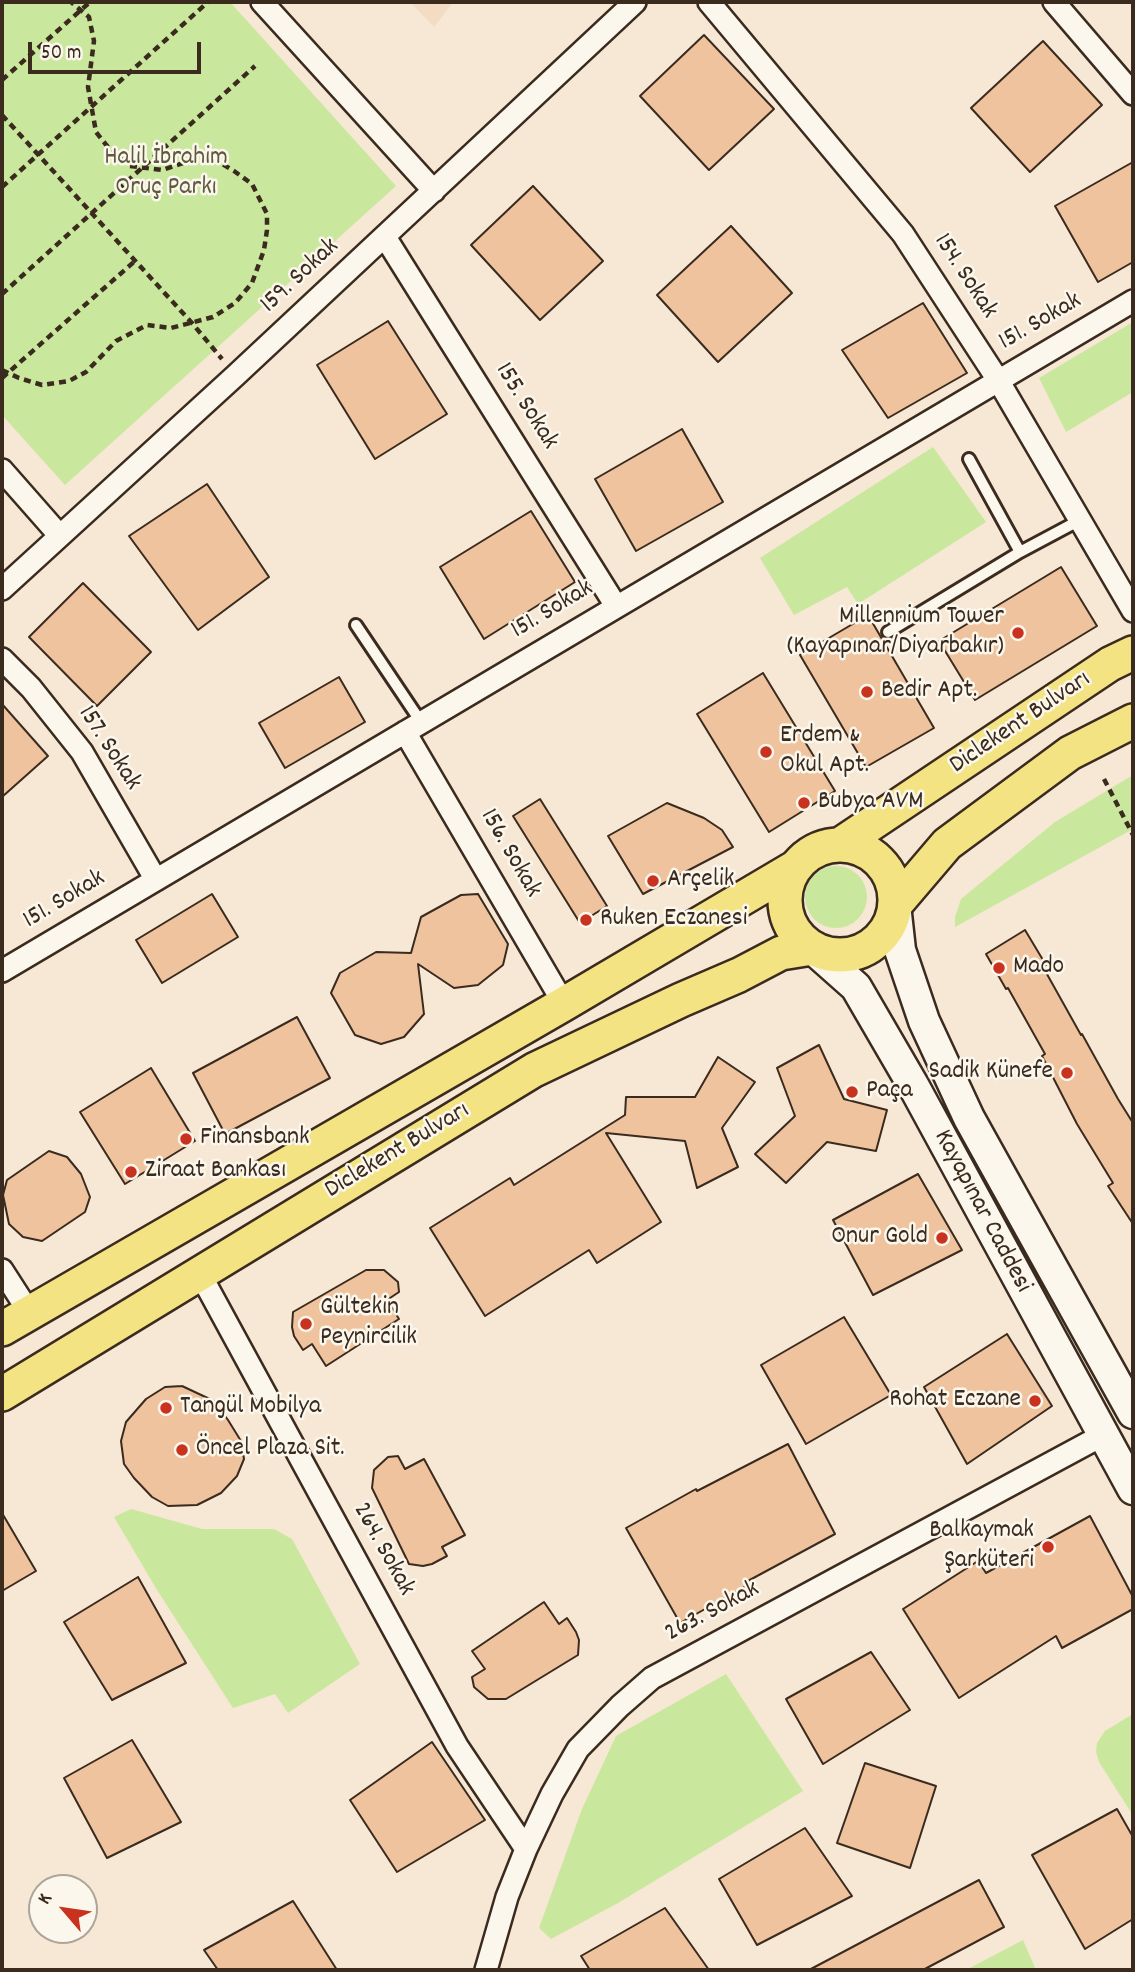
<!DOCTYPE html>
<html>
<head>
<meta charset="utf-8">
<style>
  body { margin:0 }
  #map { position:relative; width:1135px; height:1972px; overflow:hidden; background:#f7e7d5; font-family:Dekko,sans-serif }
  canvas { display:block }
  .frame { position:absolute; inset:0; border:4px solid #3b2a1e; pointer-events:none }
  .north { position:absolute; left:28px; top:1874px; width:70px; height:70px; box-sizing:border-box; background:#fbf7ec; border:2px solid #aea59a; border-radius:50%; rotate:299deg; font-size:19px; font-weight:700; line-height:28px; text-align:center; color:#3b2a1e }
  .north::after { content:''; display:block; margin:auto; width:24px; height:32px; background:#c8321e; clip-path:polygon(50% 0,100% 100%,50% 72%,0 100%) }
  .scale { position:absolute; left:28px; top:42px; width:173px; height:32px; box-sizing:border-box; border:4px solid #3b2a1e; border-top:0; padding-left:9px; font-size:21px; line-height:24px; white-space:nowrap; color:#3b2a1e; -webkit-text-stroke:5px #fbf7ec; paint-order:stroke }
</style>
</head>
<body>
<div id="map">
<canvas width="1135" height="1972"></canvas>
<div class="frame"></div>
<div class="north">K</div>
<div class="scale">50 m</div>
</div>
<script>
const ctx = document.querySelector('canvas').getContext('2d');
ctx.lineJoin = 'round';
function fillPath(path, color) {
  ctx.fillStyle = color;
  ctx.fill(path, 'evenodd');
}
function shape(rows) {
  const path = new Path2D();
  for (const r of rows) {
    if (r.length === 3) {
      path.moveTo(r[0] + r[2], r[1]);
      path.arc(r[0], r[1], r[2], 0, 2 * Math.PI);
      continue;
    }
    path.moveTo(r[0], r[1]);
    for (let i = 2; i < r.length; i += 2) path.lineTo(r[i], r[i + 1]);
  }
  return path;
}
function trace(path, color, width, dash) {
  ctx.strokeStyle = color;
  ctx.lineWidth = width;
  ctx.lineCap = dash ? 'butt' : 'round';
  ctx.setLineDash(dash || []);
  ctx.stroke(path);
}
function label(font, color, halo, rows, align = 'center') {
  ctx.font = font + ' Dekko,sans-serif';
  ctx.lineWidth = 5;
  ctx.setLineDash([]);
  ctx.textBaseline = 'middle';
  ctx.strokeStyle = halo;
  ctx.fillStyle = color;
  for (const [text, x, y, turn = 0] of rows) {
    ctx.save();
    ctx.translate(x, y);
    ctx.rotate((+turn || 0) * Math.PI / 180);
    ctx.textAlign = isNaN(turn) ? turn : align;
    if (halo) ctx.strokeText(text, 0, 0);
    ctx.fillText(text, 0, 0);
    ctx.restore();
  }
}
const built = shape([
  [410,2,453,2,434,27]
]);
const green = shape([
  [2,2,230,2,396,186,65,485,2,415],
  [1133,322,1133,392,1066,432,1039,378],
  [933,447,986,522,858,604,847,587,794,615,760,558],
  [1133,775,1133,829,955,927,955,917,961,899,1055,822],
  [836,897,31],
  [131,1509,202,1529,274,1529,292,1539,360,1664,288,1713,275,1694,233,1708,157,1590,114,1517],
  [726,1674,803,1791,618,1903,551,1939,539,1928,582,1809,616,1736],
  [1133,1714,1133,1813,1132,1814,1099,1762,1096,1752,1097,1743,1105,1731],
  [1023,1940,1036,1970,966,1970]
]);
const building = shape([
  [704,35,774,109,709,170,640,96,704,35],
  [1043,41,1102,105,1030,172,971,108,1043,41],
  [1133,162,1133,262,1098,282,1055,206,1133,162],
  [533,186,603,261,540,320,471,245,533,186],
  [731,226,792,293,718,362,657,295,731,226],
  [923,303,967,373,888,418,842,350,923,303],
  [388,321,447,414,375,459,317,365,388,321],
  [682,429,723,502,636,551,595,479,682,429],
  [207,484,269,577,198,630,129,536,207,484],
  [531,511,575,582,484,639,440,567,531,511],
  [1061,567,1097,626,975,700,939,641,1061,567],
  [83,583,151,652,97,706,29,637,83,583],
  [868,615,934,728,866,767,800,655,868,615],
  [763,673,835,791,769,832,697,714,763,673],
  [339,677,365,722,285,768,259,723,339,677],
  [2,704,48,756,2,797,2,704],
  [540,799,607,906,580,923,513,816,540,799],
  [667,803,704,818,722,830,733,847,643,894,608,836,667,803],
  [212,894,238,937,162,983,136,940,212,894],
  [478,894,508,944,503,965,478,985,454,988,418,964,424,1014,404,1037,381,1044,355,1035,331,993,340,973,376,952,411,953,421,917,461,895,478,894],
  [1025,930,1046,965,1043,967,1081,1035,1082,1034,1118,1099,1133,1123,1133,1224,1108,1186,1113,1183,1077,1124,1042,1056,1045,1054,1008,988,1006,989,986,954,1025,930],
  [297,1017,330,1078,225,1134,193,1073,297,1017],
  [819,1045,844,1099,887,1110,876,1151,827,1142,786,1183,755,1154,795,1116,777,1068,819,1045],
  [718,1057,755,1082,722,1128,738,1167,697,1188,685,1141,606,1133,661,1222,597,1263,589,1250,485,1316,430,1228,510,1178,514,1185,625,1115,626,1097,695,1097,718,1057],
  [151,1068,195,1141,125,1184,80,1112,151,1068],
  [49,1151,67,1157,81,1174,90,1197,85,1212,42,1241,23,1237,9,1224,3,1195,7,1180,49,1151],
  [918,1174,962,1250,873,1295,833,1220,918,1174],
  [366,1270,384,1270,398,1282,399,1292,387,1300,399,1319,326,1366,312,1344,303,1350,294,1336,292,1327,293,1312,366,1270],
  [844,1317,891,1395,806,1444,761,1365,844,1317],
  [1007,1334,1052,1406,967,1464,924,1387,1007,1334],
  [182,1386,214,1401,228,1420,241,1441,244,1459,237,1476,221,1493,197,1505,168,1506,152,1497,134,1478,124,1464,121,1441,126,1422,146,1399,165,1387,182,1386],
  [788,1444,835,1534,746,1582,748,1585,680,1623,626,1528,696,1489,697,1491,788,1444],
  [398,1456,405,1469,424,1459,465,1535,442,1547,447,1556,432,1564,423,1566,409,1564,372,1488,374,1470,388,1457,398,1456],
  [2,1513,36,1571,2,1591,2,1513],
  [1090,1516,1133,1597,1133,1609,1062,1648,1056,1636,959,1698,903,1609,978,1561,986,1573,1090,1516],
  [138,1577,186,1663,112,1700,64,1622,138,1577],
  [544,1602,559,1624,567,1618,576,1632,579,1640,578,1655,506,1699,488,1699,474,1687,472,1677,485,1669,472,1651,544,1602],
  [871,1652,910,1710,823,1764,786,1699,871,1652],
  [132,1740,181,1822,107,1858,64,1778,132,1740],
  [432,1742,485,1820,397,1872,350,1800,432,1742],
  [865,1763,936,1786,910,1868,837,1843,865,1763],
  [1117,1809,1133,1837,1133,1919,1085,1949,1032,1855,1117,1809],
  [805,1828,852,1896,757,1945,719,1879,805,1828],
  [979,1880,1004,1927,923,1970,809,1970,979,1880],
  [293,1901,337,1970,218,1970,204,1950,293,1901],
  [665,1908,709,1970,590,1970,581,1956,665,1908]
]);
const path = shape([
  [2,80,90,2],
  [2,115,192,323,222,359],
  [2,187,208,2],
  [2,294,255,66],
  [2,370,19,378,42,385,69,381,86,372,116,341,147,325,171,328,213,317,235,303,252,283,264,250,267,230,267,214,252,184,234,171,217,161,192,160,162,170,130,166,111,151,96,132,88,87,94,41,89,17,71,2],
  [2,378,135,261],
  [1104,779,1133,835]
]);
const lane = shape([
  [969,459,1020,552],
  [356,625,421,722],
  [888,632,1020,552,1080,520]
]);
const street = shape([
  [262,2,434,191],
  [709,2,903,234,998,380,1133,611],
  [1054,2,1133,94],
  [385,237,616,606],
  [2,470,60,536],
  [2,589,235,376,635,2],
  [2,659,31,688,82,752,156,880],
  [405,732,564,1004],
  [2,971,1133,301],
  [2,1270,29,1312],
  [199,1272,457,1746,526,1849],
  [486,1970,507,1897,526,1849,552,1794,578,1749,620,1706,652,1678,1103,1435]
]);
const secondary = shape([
  [895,905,900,950,924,1021,969,1118,1133,1413],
  [812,948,856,987,913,1085,1133,1489]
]);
const primary = shape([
  [841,844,1110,664,1133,653],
  [840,900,55],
  [895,905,947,844,1070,753,1133,721],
  [2,1329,564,1004,794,868],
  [2,1394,534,1070,681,1000,739,975,781,953,812,948]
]);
const markers = [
  [1018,633,7,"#c8321e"],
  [867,692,7,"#c8321e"],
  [766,752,7,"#c8321e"],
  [804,803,7,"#c8321e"],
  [653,881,7,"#c8321e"],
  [586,920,7,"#c8321e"],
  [999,968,7,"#c8321e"],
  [1067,1073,7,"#c8321e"],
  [852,1092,7,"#c8321e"],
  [186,1139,7,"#c8321e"],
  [131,1172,7,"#c8321e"],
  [942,1238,7,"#c8321e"],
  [306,1324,7,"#c8321e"],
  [1035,1401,7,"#c8321e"],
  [166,1408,7,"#c8321e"],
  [182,1450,7,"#c8321e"],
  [1048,1547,7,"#c8321e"]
];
const parkNames = [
  ["Halil İbrahim",166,159],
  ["Oruç Parkı",166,189]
];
const streetNames = [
  ["159. Sokak",301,277,-43],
  ["154. Sokak",964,277,57],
  ["151. Sokak",1041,323,-30],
  ["155. Sokak",525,407,58],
  ["151. Sokak",553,611,-31],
  ["Diclekent Bulvarı",1021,724,-34],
  ["157. Sokak",108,749,57],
  ["156. Sokak",509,854,60],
  ["151. Sokak",65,901,-31],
  ["Diclekent Bulvarı",398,1152,-31],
  ["Kayapınar Caddesi",981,1212,62],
  ["264. Sokak",382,1550,61],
  ["263. Sokak",713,1613,-28]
];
const poiNames = [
  ["Millennium Tower",1004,618,"right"],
  ["(Kayapınar/Diyarbakır)",1004,648,"right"],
  ["Bedir Apt.",881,692],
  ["Erdem &",780,737],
  ["Okul Apt.",780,767],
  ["Bubya AVM",818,803],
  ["Arçelik",667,881],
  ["Ruken Eczanesi",600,920],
  ["Mado",1013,968],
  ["Sadik Künefe",1053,1073,"right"],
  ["Paça",866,1092],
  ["Finansbank",200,1139],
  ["Ziraat Bankası",145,1172],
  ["Onur Gold",928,1238,"right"],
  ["Gültekin",320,1309],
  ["Peynircilik",320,1339],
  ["Rohat Eczane",1021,1401,"right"],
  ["Tangül Mobilya",180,1408],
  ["Öncel Plaza Sit.",196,1450],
  ["Balkaymak",1034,1532,"right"],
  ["Şarküteri",1034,1562,"right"]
];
fillPath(built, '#f4dcc4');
fillPath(green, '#cae79e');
fillPath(building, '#eec39e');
trace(building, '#3b2a1e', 2);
trace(lane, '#3b2a1e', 16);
trace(street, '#3b2a1e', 26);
trace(secondary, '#3b2a1e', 35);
trace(primary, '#3b2a1e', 38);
trace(path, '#3b2a1e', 4.5, [7, 5]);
trace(lane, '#fbf7ec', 10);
trace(street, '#fbf7ec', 21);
trace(secondary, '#fbf7ec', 30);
trace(primary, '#f4e382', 33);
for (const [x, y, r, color] of markers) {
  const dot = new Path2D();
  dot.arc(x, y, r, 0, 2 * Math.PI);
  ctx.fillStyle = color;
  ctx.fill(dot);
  trace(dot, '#fbf7ec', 2.5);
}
label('26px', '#5f593e', '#fbf7ec', parkNames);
label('26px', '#3b2a1e', '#fbf7ec', streetNames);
label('26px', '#3b2a1e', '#fbf7ec', poiNames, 'left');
</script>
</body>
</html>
